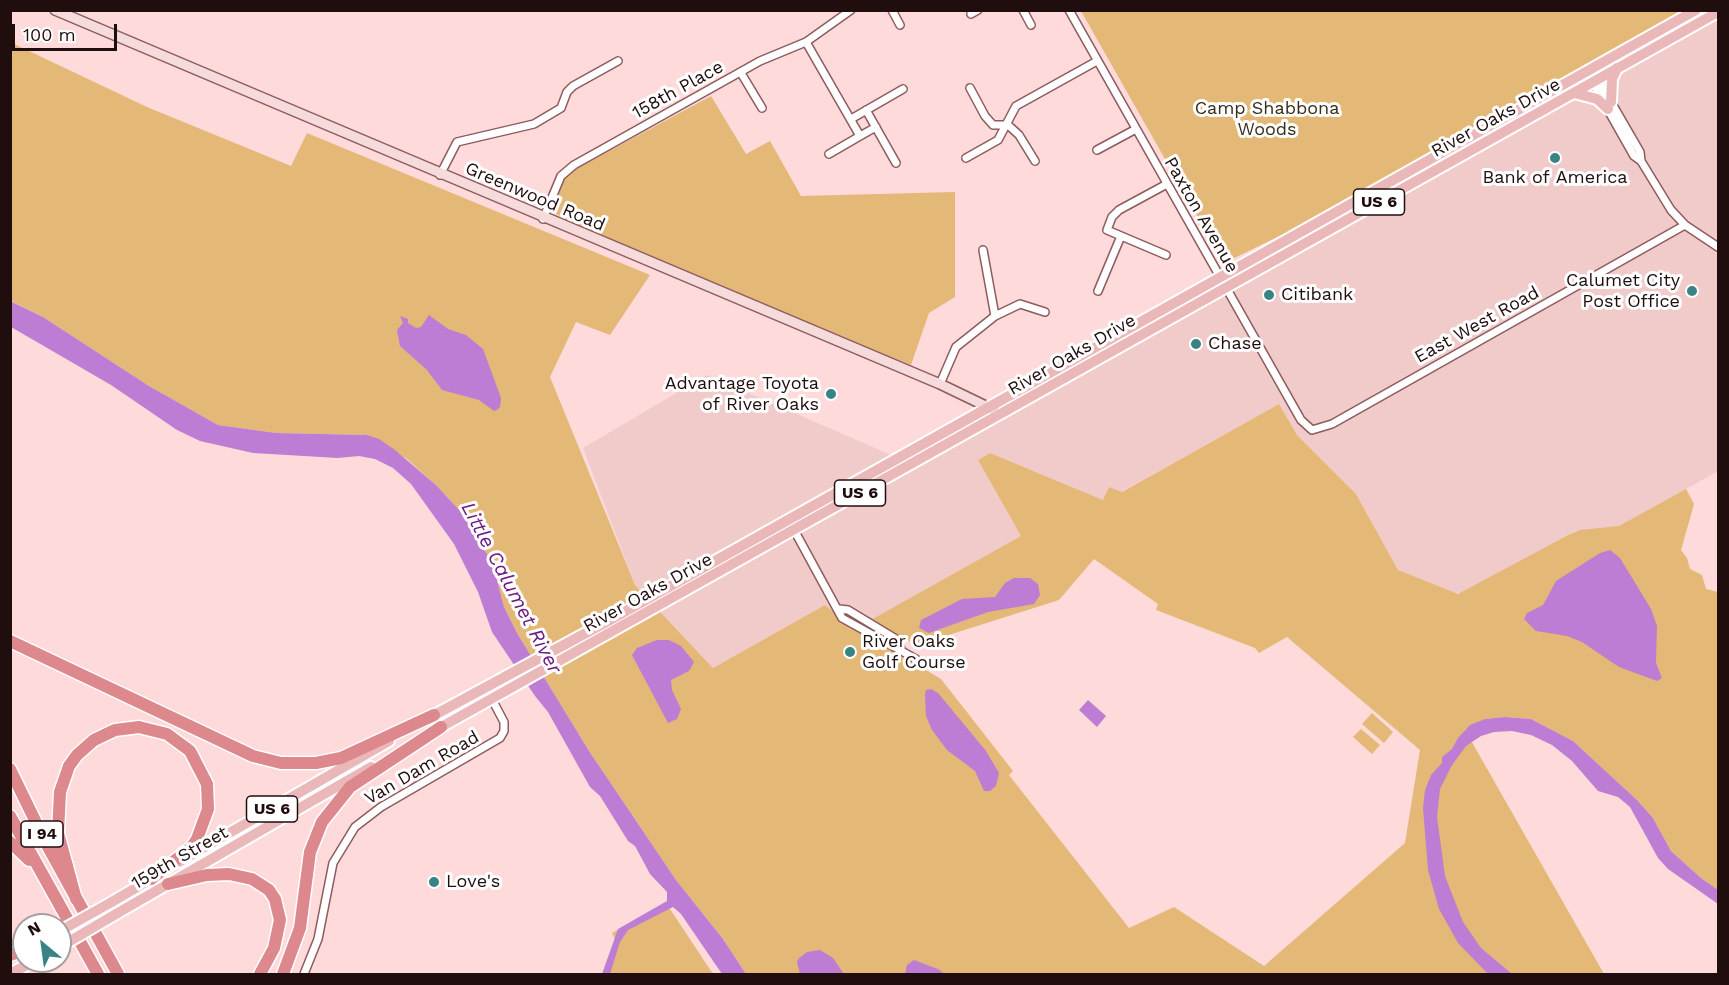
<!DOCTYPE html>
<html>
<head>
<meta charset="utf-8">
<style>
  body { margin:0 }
  #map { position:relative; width:1729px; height:985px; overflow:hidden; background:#fedadb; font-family:"Work Sans",sans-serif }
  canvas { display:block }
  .frame { position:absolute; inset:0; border:12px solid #200d0e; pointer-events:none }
  .north { position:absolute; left:12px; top:913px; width:60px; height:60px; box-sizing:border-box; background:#fff; border:2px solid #a69e9f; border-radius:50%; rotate:331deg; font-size:16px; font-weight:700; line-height:24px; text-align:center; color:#200d0e }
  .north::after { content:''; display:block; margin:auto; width:21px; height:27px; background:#3a8384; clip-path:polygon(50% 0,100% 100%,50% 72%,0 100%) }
  .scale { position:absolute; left:12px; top:24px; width:105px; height:27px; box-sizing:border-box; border:3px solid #200d0e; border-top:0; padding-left:8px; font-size:18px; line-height:21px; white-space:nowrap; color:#200d0e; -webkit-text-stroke:4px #fff; paint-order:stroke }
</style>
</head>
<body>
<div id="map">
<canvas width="1729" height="985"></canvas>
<div class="frame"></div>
<div class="north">N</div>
<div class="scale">100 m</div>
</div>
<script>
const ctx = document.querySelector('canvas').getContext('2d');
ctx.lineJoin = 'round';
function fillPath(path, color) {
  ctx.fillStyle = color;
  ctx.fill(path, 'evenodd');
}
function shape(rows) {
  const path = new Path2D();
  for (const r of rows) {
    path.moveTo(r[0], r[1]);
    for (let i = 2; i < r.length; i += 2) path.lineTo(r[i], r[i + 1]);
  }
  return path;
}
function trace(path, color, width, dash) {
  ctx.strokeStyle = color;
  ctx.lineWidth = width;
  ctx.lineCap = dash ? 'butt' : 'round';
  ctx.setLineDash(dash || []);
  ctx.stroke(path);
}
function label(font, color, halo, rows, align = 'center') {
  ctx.font = font + ' "Work Sans",sans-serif';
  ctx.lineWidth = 6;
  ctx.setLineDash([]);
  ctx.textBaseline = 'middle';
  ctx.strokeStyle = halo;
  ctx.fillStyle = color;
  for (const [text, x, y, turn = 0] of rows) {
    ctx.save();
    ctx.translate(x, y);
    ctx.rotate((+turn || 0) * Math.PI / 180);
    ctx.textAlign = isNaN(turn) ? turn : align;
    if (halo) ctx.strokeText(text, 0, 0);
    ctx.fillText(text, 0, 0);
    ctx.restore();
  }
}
const built = shape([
  [1718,18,1718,471,1624,524,1615,527,1575,531,1462,593,1454,593,1398,570,1356,494,1297,435,1279,404,1121,492,1103,500,990,453,978,460,1021,536,856,629,825,605,713,668,660,611],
  [707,375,891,455,644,594,635,585,583,448]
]);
const green = shape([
  [1081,11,1686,11,1298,227,1224,263],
  [10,42,147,107,291,166,307,133,650,275,610,335,576,322,550,377,635,585,713,668,825,605,859,631,941,679,1013,771,1009,775,1129,928,1174,907,1264,966,1405,843,1420,750,1287,637,1259,653,1255,648,1156,610,1158,604,1094,559,1059,600,914,646,906,638,895,633,892,634,869,621,1021,536,978,460,990,453,1103,500,1109,487,1122,492,1279,404,1297,435,1356,494,1398,570,1458,594,1570,534,1580,530,1619,526,1686,489,1694,504,1681,550,1687,558,1690,569,1702,575,1706,589,1718,592,1718,890,1701,878,1671,851,1653,818,1637,800,1573,741,1531,719,1505,717,1485,719,1465,730,1604,974,746,974,723,939,676,880,589,751,517,633,504,607,493,566,484,549,461,512,436,485,407,459,367,435,276,433,218,425,149,386,43,317,11,301],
  [711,96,746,154,770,141,801,196,955,192,955,297,929,313,911,365,644,257,552,212,565,175],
  [1372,713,1393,732,1384,743,1362,724],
  [1361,729,1380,745,1372,754,1353,737],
  [666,903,713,974,608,974,616,941,612,933]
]);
const water = shape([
  [10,301,43,317,149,386,218,425,276,433,367,435,379,439,395,450,436,485,461,512,484,549,493,565,504,607,517,633,589,751,676,880,723,939,746,974,722,974,681,914,673,907,628,930,620,942,610,974,602,974,618,929,667,901,667,892,650,874,635,846,628,841,600,796,590,787,548,712,535,696,492,632,478,592,454,544,411,484,393,468,375,459,359,456,338,458,253,453,200,441,177,430,111,385,11,327],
  [429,315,448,329,466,335,483,349,501,398,500,407,497,410,494,411,479,400,442,390,427,370,400,346,397,330,403,323,400,316,408,319,408,323,416,328,421,327],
  [1610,550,1620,558,1651,609,1657,626,1656,663,1662,678,1657,681,1619,667,1582,642,1567,636,1536,631,1524,619,1527,613,1543,605,1556,581,1600,553],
  [1014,578,1030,578,1038,584,1040,595,1034,604,988,612,929,633,919,628,921,620,962,599,995,597,1005,583],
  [657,640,669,640,681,646,694,662,689,671,671,680,672,690,681,709,677,719,668,723,632,655,637,648],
  [931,689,938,693,986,751,999,773,996,786,990,791,984,791,975,771,947,750,932,730,926,716,925,695,926,690],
  [1088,700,1106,716,1097,727,1079,710],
  [1505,717,1531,719,1573,741,1637,800,1653,818,1671,851,1701,878,1718,890,1718,904,1668,869,1658,858,1630,807,1618,797,1598,791,1572,761,1552,745,1531,735,1512,731,1494,732,1481,736,1466,746,1452,765,1440,789,1437,817,1445,876,1463,922,1481,948,1512,974,1488,974,1458,943,1439,909,1428,870,1423,808,1425,790,1431,775,1442,763,1442,757,1452,749,1458,738,1470,725,1485,719],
  [820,950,833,958,844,974,800,974,797,962,799,958,807,952],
  [914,960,938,969,945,974,905,974,907,965]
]);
const street = shape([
  [892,10,900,25],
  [1023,10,1031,25],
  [1069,10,1301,420,1312,430,1332,424,1685,225],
  [971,14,978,10],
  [806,42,860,136,876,127],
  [1592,69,1640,152,1641,161],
  [741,73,762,108],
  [1591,80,1634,156,1641,161,1671,210,1685,225,1718,247],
  [970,88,985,116,993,125,1008,125,1019,135,1035,161],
  [866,110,896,163],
  [851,119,903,89],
  [1097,150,1136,129],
  [829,154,860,136],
  [966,158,998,140,1016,106,1097,61],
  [440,175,457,142,534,124,561,108,567,92,573,86,618,61],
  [543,219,561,176,574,165,760,61,806,42,851,10],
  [983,250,995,316],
  [1166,255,1107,230,1112,217,1119,210,1167,184],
  [1098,291,1121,236],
  [940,384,956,347,995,316,1020,304,1045,312],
  [793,528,842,618,916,659],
  [839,609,848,610,896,639,901,649],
  [304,974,318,939,333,863,355,827,381,807,500,738,504,731,504,722,486,688]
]);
const secondary = shape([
  [55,10,940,384,994,410]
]);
const primary = shape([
  [1574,93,1597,99,1608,109],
  [1611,102,1612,79,1617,68],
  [429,718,610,620,1696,10],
  [434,731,1718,12],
  [179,862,389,741],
  [110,903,158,875],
  [116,914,371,767],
  [10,974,34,961]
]);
const highway = shape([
  [10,641,253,756,281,763,316,763,341,758,434,715],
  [10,769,46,843,118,974],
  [10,816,98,974],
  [10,842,29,860],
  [168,884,207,875,229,874,252,879,269,890,275,899,280,920,274,948,260,974],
  [76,899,58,833,60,792,69,766,77,755,94,740,115,730,139,727,167,734,190,751,207,784,208,809,197,839,191,848,151,879],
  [10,955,24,950],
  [283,974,300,928,310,852,322,822,350,787,441,727]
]);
const primaryBridge = shape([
  [60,931,110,903],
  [60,947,116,914]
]);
const markers = [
  [1555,158,6,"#3a8384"],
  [1692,291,6,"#3a8384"],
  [1269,295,6,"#3a8384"],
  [1196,344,6,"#3a8384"],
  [831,394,6,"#3a8384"],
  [850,652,6,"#3a8384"],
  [434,882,6,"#3a8384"]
];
const shields = [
  [1379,202,51],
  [860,493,51],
  [272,809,51],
  [42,834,42]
];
const shieldNames = [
  ["US 6",1379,202],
  ["US 6",860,493],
  ["US 6",272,809],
  ["I 94",42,834]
];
const streetNames = [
  ["158th Place",678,90,-29],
  ["River Oaks Drive",1496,118,-29],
  ["Greenwood Road",535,197,23],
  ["Paxton Avenue",1201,215,60],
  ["East West Road",1477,325,-29],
  ["River Oaks Drive",1072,355,-30],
  ["River Oaks Drive",648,593,-29],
  ["Van Dam Road",422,768,-30],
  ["159th Street",180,858,-30]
];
const parkNames = [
  ["Camp Shabbona",1267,109],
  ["Woods",1267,130]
];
const poiNames = [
  ["Bank of America",1555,178,"center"],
  ["Calumet City",1680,281,"right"],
  ["Post Office",1680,302,"right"],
  ["Citibank",1281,295],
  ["Chase",1208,344],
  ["Advantage Toyota",819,384,"right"],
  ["of River Oaks",819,405,"right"],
  ["River Oaks",862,642],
  ["Golf Course",862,663],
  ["Love's",446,882]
];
const waterNames = [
  ["Little Calumet River",511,588,62]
];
fillPath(built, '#f1caca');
fillPath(green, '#e4b876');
fillPath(water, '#bd7dd4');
trace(street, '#8d5b5d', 10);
trace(secondary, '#8d5b5d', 12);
trace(primary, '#fff', 14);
trace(highway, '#fff', 15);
trace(street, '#fff', 7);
trace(secondary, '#f5dbdc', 9);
trace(primary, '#ebb8ba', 10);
trace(highway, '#dd888c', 12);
trace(primaryBridge, '#fff', 14, []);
trace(primaryBridge, '#ebb8ba', 10);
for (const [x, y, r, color] of markers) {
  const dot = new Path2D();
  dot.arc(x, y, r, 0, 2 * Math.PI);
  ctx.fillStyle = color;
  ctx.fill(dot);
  trace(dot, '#fff', 2);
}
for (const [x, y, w] of shields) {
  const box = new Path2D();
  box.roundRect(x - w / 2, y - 13, w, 26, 4.5);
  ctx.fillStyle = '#fff';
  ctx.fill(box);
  trace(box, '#200d0e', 1.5);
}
label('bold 16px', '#200d0e', null, shieldNames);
label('18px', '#200d0e', '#fff', streetNames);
label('18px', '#382c1a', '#fff', parkNames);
label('18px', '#200d0e', '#fff', poiNames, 'left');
label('italic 20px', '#6b1a83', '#fff', waterNames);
</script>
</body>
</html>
